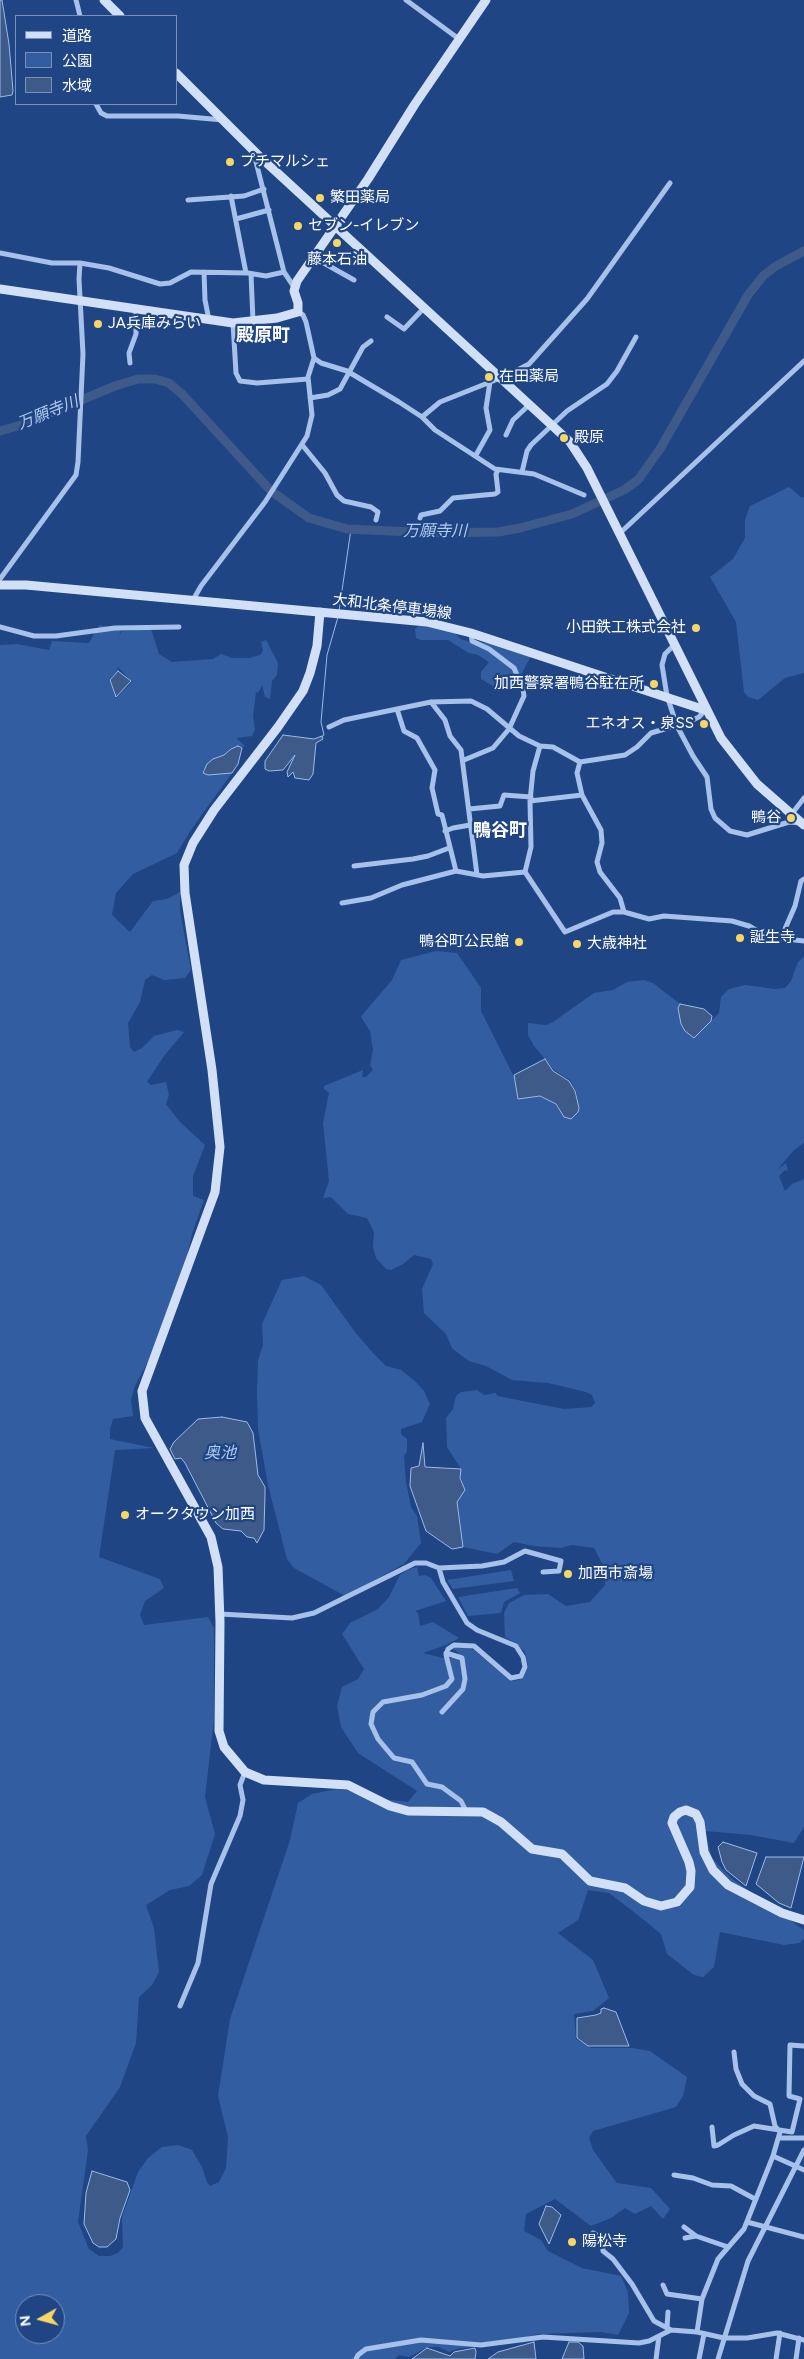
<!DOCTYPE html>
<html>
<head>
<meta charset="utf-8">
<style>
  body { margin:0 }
  #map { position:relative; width:804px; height:2359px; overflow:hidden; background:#1f4584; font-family:Figtree,"Noto Sans JP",sans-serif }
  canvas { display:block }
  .legend { position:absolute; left:15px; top:15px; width:162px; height:90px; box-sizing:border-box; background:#1f4584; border:1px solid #798fb5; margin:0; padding:6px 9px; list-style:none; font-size:15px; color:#fff }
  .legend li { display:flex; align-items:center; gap:10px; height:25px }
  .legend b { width:25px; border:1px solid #798fb5 }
  .north { position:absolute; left:15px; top:2294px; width:50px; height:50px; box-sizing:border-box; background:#1f4584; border:1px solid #798fb5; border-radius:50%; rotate:263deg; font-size:14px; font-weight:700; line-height:20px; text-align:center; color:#fff }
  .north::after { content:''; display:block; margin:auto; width:18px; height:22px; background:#f8d665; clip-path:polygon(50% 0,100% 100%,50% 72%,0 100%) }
</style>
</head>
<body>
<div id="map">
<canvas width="804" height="2359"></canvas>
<ul class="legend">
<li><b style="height:6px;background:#d1e0f7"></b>道路</li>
<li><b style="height:14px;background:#325ea1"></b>公園</li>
<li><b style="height:14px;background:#3e5a88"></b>水域</li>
</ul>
<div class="north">N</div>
</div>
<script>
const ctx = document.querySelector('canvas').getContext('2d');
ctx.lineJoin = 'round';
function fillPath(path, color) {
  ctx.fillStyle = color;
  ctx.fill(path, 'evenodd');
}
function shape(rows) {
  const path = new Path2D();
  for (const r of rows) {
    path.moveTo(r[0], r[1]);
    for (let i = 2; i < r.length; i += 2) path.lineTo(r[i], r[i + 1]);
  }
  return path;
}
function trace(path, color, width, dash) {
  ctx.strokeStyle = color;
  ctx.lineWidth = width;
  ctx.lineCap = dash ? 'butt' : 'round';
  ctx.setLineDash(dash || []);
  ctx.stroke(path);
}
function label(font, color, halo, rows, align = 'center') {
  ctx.font = font + ' Figtree,"Noto Sans JP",sans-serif';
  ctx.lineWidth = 4.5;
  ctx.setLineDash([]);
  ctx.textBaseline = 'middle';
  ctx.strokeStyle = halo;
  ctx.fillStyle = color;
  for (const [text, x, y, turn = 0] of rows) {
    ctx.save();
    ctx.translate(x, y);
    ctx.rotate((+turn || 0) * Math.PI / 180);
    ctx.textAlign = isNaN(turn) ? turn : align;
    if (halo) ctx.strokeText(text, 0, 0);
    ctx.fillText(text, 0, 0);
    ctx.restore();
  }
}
const green = shape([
  [789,487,802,498,804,497,804,673,785,678,758,700,748,697,744,692,736,622,710,577,733,559,745,538,745,520,750,506],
  [422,624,452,631,461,639,470,642,486,643,488,641,529,655,530,658,523,671,519,685,506,681,501,691,481,679,481,672,489,662,478,655,469,653,448,640,421,640,416,638,415,629],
  [100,625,121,630,119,636,122,631,151,629,159,654,172,662,213,659,221,654,232,658,249,658,260,655,263,651,261,642,266,640,278,663,277,675,272,681,270,699,265,697,262,685,258,693,256,692,253,716,255,729,252,736,236,738,245,746,242,748,241,746,231,748,224,755,213,759,203,770,203,773,207,775,232,773,193,827,177,853,133,874,116,893,112,915,130,932,153,901,167,899,180,892,180,911,191,970,185,978,164,980,152,975,145,980,140,1002,128,1023,130,1047,134,1052,142,1048,154,1036,177,1030,184,1032,164,1056,147,1082,151,1085,166,1082,169,1095,166,1104,180,1122,205,1145,193,1176,193,1196,204,1200,192,1234,174,1312,135,1386,131,1399,133,1416,113,1419,110,1429,110,1439,154,1448,115,1450,99,1557,160,1579,164,1588,145,1601,140,1615,144,1625,208,1617,214,1628,214,1719,205,1797,215,1834,202,1875,189,1886,170,1890,146,1905,154,1928,159,1972,152,1985,139,1997,136,2043,120,2087,86,2136,88,2150,78,2222,89,2249,99,2256,110,2256,118,2253,123,2247,122,2217,138,2172,148,2158,162,2147,178,2145,192,2150,202,2167,207,2182,210,2186,219,2182,226,2168,228,2137,218,2096,230,2019,290,1840,298,1803,312,1794,336,1789,347,1790,366,1797,408,1802,417,1791,358,1753,341,1727,337,1706,342,1687,358,1679,364,1669,342,1634,350,1623,378,1609,389,1597,400,1575,409,1569,417,1567,419,1576,425,1575,431,1578,446,1601,415,1611,418,1613,420,1626,433,1622,459,1638,446,1645,423,1653,443,1658,457,1658,458,1652,452,1649,458,1646,474,1650,510,1681,519,1680,524,1676,528,1667,525,1652,517,1644,505,1637,504,1613,509,1603,524,1595,548,1594,566,1606,590,1602,605,1585,604,1567,594,1548,572,1545,560,1548,534,1546,514,1542,497,1554,463,1547,457,1502,465,1490,461,1478,461,1469,447,1447,446,1418,453,1409,456,1396,461,1392,477,1390,484,1395,496,1393,497,1396,564,1409,591,1407,595,1403,592,1395,586,1392,548,1383,512,1380,486,1366,469,1361,458,1353,452,1348,446,1334,424,1313,422,1289,433,1264,431,1259,414,1255,403,1264,391,1270,386,1269,376,1258,373,1247,374,1232,367,1218,348,1214,331,1197,323,1198,329,1181,323,1123,329,1093,324,1089,324,1086,363,1070,362,1077,366,1077,373,1070,370,1065,373,1050,370,1031,361,1017,363,1014,392,980,401,960,436,951,457,953,481,988,481,1011,515,1079,518,1099,539,1096,555,1104,564,1117,571,1119,578,1112,579,1108,576,1091,570,1080,554,1070,534,1046,528,1035,528,1023,546,1025,553,1022,594,993,613,990,627,982,644,980,653,983,680,1004,678,1010,682,1027,694,1038,719,1013,721,997,729,989,745,985,775,989,785,988,791,981,798,962,804,957,804,1143,794,1150,777,1170,786,1163,788,1171,785,1170,779,1176,785,1191,792,1184,804,1179,804,1827,794,1843,751,1835,705,1831,712,1858,731,1878,804,1930,804,1939,799,1943,784,1945,720,1932,714,1967,703,1977,694,1975,667,1954,661,1934,639,1916,609,1893,588,1890,578,1920,558,1933,593,1960,609,1998,593,2011,574,2014,576,2039,591,2048,632,2048,650,2051,687,2077,683,2096,676,2107,593,2131,589,2138,593,2150,617,2183,651,2188,670,2209,663,2219,651,2206,635,2214,625,2208,611,2218,591,2226,555,2199,526,2214,524,2231,541,2240,548,2251,582,2268,621,2276,628,2292,629,2313,618,2335,601,2332,538,2334,506,2342,457,2349,449,2352,439,2347,428,2347,409,2357,399,2355,395,2359,0,2359,0,645,17,644,49,650,52,641,89,643,96,630],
  [118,667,132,682,116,698,109,680,117,671],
  [25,2304,55,2304,55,2334,25,2334],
  [304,1276,321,1285,355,1332,373,1353,386,1366,401,1370,415,1381,424,1391,430,1404,422,1422,401,1429,401,1434,407,1439,407,1451,404,1456,406,1482,411,1507,417,1516,421,1543,404,1564,345,1596,294,1568,287,1559,268,1485,258,1429,257,1392,258,1360,263,1345,262,1324,282,1280],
  [511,1570,514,1581,453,1589,447,1580],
  [517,1588,520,1593,504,1602,501,1613,468,1616,458,1597]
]);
const water = shape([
  [0,0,2,0,9,44,13,91,12,95,0,97,0,0],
  [118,671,131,681,116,697,110,680,118,671],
  [283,735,314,739,322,736,323,739,316,743,313,774,309,780,295,778,293,772,288,777,287,772,295,755,283,770,269,771,265,769,265,761,283,735],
  [238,746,242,748,238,764,232,773,208,775,203,773,207,764,213,759,224,755,231,749,238,746],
  [680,1004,704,1009,712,1016,711,1021,694,1038,685,1031,681,1024,678,1008,680,1004],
  [545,1059,553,1071,569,1081,575,1091,579,1108,578,1112,571,1119,564,1117,556,1104,540,1096,518,1099,514,1075,545,1059],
  [222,1417,247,1422,253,1433,258,1475,265,1487,265,1494,264,1530,257,1543,254,1538,247,1537,241,1531,223,1529,216,1523,185,1463,181,1458,175,1459,170,1449,174,1442,198,1419,222,1417],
  [423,1443,425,1467,461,1469,460,1478,465,1490,457,1502,463,1547,452,1549,426,1531,410,1486,411,1468,419,1466,423,1443],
  [723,1842,757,1853,746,1886,726,1870,722,1862,718,1847,723,1842],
  [766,1857,804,1857,791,1908,779,1903,756,1884,766,1857],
  [604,2008,616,2012,629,2046,588,2046,577,2038,577,2018,596,2015,601,2013,601,2009,604,2008],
  [92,2171,127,2182,130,2190,120,2218,116,2239,107,2247,99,2247,93,2243,84,2224,86,2193,92,2171],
  [546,2206,552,2207,561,2215,549,2244,539,2224,546,2206],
  [534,2342,536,2359,488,2359,498,2352,534,2342],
  [569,2342,578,2342,583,2346,584,2359,562,2359,569,2342],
  [427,2348,450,2356,454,2352,475,2348,476,2352,475,2359,412,2359,427,2348]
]);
const stream = shape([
  [339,611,351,529],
  [321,737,324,735,321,722,327,655,338,617]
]);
const river = shape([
  [0,431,21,425,115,386,138,379,155,379,169,383,182,394,271,491,309,518,347,529,433,533,498,532,520,528,572,514,624,490,638,480,660,449,748,295,763,276,776,266,804,251]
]);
const street = shape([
  [76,0,80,16],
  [406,0,459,39],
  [96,104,101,113,107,116,178,116,223,120],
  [258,155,255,158,284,272,294,287],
  [231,196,246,273],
  [188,200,244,196,264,189],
  [236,219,269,210],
  [0,253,52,263,80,263],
  [313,257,354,280],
  [204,272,205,300,209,320],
  [251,274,253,321],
  [387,317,404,329,424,308],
  [233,323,236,373,240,381,257,383,308,379],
  [314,358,321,363,347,371,399,402,422,417,435,430,495,469,534,474,584,495],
  [130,363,129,353,136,334,136,310],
  [310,398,328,395,340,389,363,347,371,341],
  [422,417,440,402,508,375,529,364,587,299,670,183],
  [506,435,513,420,529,405],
  [303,446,325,473,337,495,344,501,371,507,378,512,376,520],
  [476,455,490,430,486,408,490,382],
  [522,472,527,451,531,445,567,411,607,384,617,371,636,337],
  [420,518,421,515,440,511,453,498,495,494,498,492,496,474,498,470],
  [619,534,804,361],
  [0,579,76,475,78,462,83,354,79,279,80,263,109,268,160,284,170,283,191,272,248,273,266,276,284,272],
  [193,600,201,586,265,502,307,436,312,415,308,377,314,358,306,322,303,315,298,312],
  [0,627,34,636,56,636,115,628,179,627],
  [674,645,665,654,662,665,667,696,677,726,693,756,707,777,711,809,715,818,730,831,747,835,789,822,801,823],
  [431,702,445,720,450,736,461,750,477,875],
  [397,709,404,731,417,738,435,770,432,788,438,814,442,815,456,871],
  [329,727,344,720,431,702,471,701,487,709,519,736,540,746,553,747,580,762,625,755,637,747,651,733,688,722,699,717,705,710],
  [540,746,533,771,530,801,531,847,525,872,565,932,613,912,624,912],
  [464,760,493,748,509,729,524,696,523,689,514,668,489,649,472,641,471,633],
  [580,762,577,773,582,795,601,830,602,843,597,862,600,872,620,898,624,912,649,919,664,916,732,921,749,926,768,937,804,941],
  [530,801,582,795],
  [469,809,500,806,504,795,531,797],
  [791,815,804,798],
  [445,831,453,828,470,825],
  [354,866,413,859,428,856,449,848],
  [342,903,371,898,402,885,456,871,483,876,525,872],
  [781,938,795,906,801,881,804,879],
  [439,1568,443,1582,467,1623,477,1630,516,1646,523,1657,525,1667,521,1676,511,1678,474,1646,454,1645,448,1649,446,1655,452,1679,446,1686,422,1695,383,1702,373,1712,371,1724,378,1739,394,1758,412,1762,427,1784,442,1787,461,1801,466,1811],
  [220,1614,292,1618,314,1613,415,1563,426,1563,439,1568,482,1566,504,1562,525,1551,561,1561,559,1571,543,1572],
  [442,1712,463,1689,465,1679,462,1658,446,1653],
  [180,2006,198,1963,211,1884,240,1816,243,1800,240,1785,245,1772],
  [712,2127,714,2146,718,2145,734,2135,754,2126,792,2132,800,2099,789,2096,790,2045,804,2046],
  [779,2138,804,2138],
  [773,2156,804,2170],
  [674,2175,693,2178,712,2185,731,2186,755,2199],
  [747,2222,804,2237],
  [684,2227,696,2236,728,2247],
  [593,2233,602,2238,603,2251,613,2259,632,2284,654,2321,671,2330],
  [685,2238,696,2236],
  [663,2285,667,2294,702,2299],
  [667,2327,668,2312],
  [697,2332,702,2299,718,2259,744,2229,773,2156,780,2132,775,2126,770,2104,754,2096,742,2084,736,2069,734,2052],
  [356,2359,358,2355,366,2349,421,2340,481,2345,543,2337,639,2343,649,2341,671,2330,697,2332,724,2338,747,2338,777,2333,804,2340],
  [656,2359,659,2336],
  [699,2359,704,2334],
  [718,2359,748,2261,804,2150],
  [776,2359,780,2333],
  [796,2359,799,2338]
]);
const secondary = shape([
  [104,0,120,16],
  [176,73,258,155,570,442,587,468,721,738,757,784,804,825],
  [0,289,233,323,277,318,298,312,298,303,294,291,297,281,368,179,415,104,486,0],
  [0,585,26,585,427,622,471,633,705,710],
  [320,612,317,646,310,673,303,691,278,727,214,810,193,843,184,865,185,893,212,1070,220,1147,215,1192,142,1391,145,1418,211,1537,218,1567,220,1622,219,1731,224,1747,245,1772,264,1780,348,1785,390,1806,408,1811,483,1812,501,1822,532,1849,562,1854,590,1881,625,1888,644,1901,661,1906,677,1902,690,1887,691,1871,689,1862,672,1823,674,1817,680,1812,686,1810,696,1814,700,1822,704,1852,713,1870,728,1885,782,1913,804,1920]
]);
const markers = [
  [230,162,5,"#f8d665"],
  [320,198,5,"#f8d665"],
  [298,226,5,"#f8d665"],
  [337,243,5,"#f8d665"],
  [98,324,5,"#f8d665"],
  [489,377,5,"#f8d665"],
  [564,438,5,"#f8d665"],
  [696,628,5,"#f8d665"],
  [654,684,5,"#f8d665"],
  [704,724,5,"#f8d665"],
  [791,818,5,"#f8d665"],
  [740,938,5,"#f8d665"],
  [519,942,5,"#f8d665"],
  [577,944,5,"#f8d665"],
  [125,1515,5,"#f8d665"],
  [568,1574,5,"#f8d665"],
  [572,2242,5,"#f8d665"]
];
const poiNames = [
  ["プチマルシェ",240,162],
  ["繁田薬局",330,198],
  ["セブン-イレブン",308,226],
  ["藤本石油",337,260,"center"],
  ["JA兵庫みらい",108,324],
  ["在田薬局",499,377],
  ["殿原",574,438],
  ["小田鉄工株式会社",686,628,"right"],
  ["加西警察署鴨谷駐在所",644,684,"right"],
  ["エネオス・泉SS",694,724,"right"],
  ["鴨谷",781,818,"right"],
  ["誕生寺",750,938],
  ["鴨谷町公民館",509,942,"right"],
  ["大歳神社",587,944],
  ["オークタウン加西",135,1515],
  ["加西市斎場",578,1574],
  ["陽松寺",582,2242]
];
const streetNames = [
  ["大和北条停車場線",392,607,7]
];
const waterNames = [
  ["万願寺川",48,413,-22],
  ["万願寺川",435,531],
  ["奥池",220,1453]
];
const quarterNames = [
  ["殿原町",263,336],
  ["鴨谷町",500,831]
];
fillPath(green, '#325ea1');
fillPath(water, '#3e5a88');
trace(water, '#99bbeb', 1);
trace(stream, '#99bbeb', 1);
trace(river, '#3e5a88', 9);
trace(street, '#a6c1ea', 5);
trace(secondary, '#d1e0f7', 9);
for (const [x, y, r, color] of markers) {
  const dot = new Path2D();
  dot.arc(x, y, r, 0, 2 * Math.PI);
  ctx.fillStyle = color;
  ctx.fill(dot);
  trace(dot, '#1f4584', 2);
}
label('15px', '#fff', '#1f4584', poiNames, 'left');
label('15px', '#fff', '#1f4584', streetNames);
label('italic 16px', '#b1cbf1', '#1f4584', waterNames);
label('bold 18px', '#fff', '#1f4584', quarterNames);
</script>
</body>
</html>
